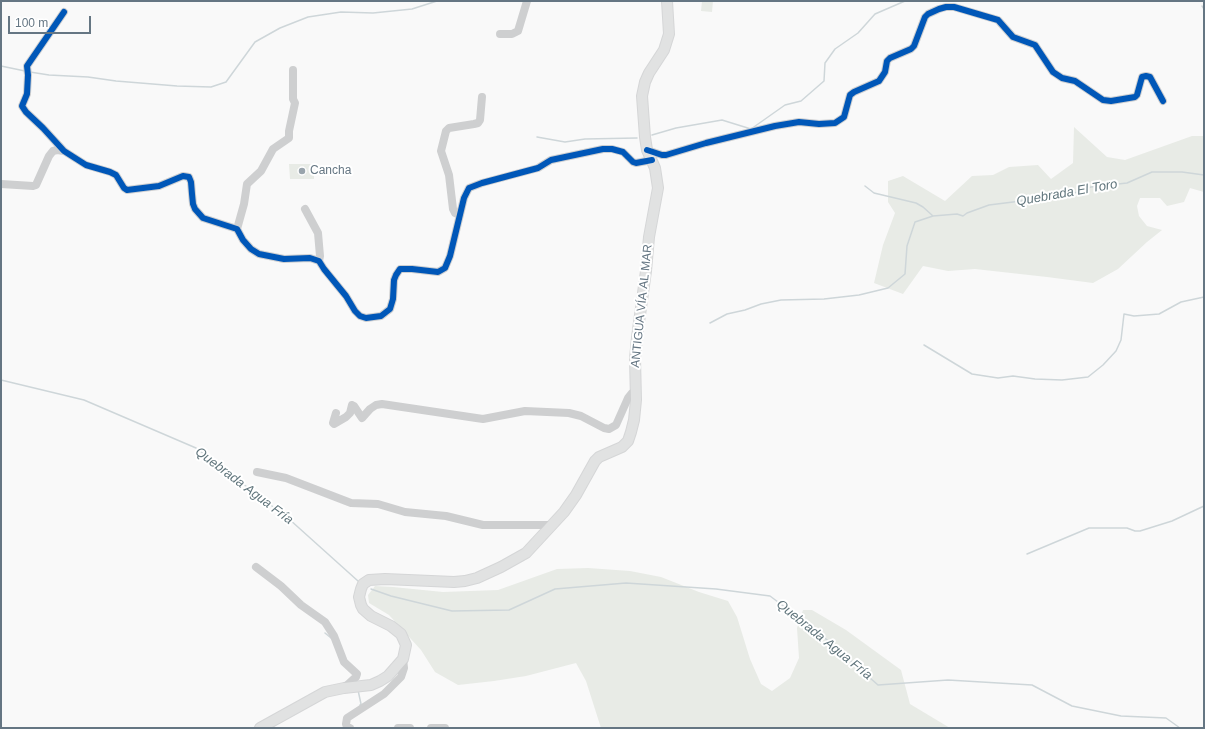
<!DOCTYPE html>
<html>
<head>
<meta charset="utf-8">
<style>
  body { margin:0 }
  #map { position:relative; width:1205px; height:729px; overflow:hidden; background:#f9f9f9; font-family:Arial,sans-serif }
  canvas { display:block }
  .frame { position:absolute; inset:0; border:2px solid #657683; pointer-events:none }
  .scale { position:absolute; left:8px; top:16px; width:83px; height:18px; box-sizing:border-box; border:2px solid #657683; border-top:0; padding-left:5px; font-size:12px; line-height:14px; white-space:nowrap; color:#657683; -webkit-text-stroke:3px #fff; paint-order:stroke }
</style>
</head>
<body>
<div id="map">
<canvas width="1205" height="729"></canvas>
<div class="frame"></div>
<div class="scale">100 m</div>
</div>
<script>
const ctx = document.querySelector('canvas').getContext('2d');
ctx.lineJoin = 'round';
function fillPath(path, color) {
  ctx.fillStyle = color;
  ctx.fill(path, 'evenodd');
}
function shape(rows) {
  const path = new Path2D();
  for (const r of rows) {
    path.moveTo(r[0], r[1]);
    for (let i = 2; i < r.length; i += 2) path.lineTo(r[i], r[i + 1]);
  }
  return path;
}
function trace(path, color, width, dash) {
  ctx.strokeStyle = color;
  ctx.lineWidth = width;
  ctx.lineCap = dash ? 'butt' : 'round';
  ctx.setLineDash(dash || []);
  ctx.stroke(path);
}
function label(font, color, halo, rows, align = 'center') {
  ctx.font = font + ' Arial,sans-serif';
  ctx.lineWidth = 4;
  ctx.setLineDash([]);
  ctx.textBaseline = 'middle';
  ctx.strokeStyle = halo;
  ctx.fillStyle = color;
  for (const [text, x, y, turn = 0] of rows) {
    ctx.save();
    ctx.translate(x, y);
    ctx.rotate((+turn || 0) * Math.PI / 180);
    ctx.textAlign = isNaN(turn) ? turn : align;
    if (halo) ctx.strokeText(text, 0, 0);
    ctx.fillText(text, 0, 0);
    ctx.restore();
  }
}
const green = shape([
  [702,1,713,1,712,12,701,11],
  [1074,127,1107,157,1125,160,1192,136,1204,136,1204,192,1190,188,1184,202,1167,206,1160,198,1140,198,1137,206,1139,216,1147,226,1162,230,1147,242,1118,269,1093,283,1047,277,975,269,948,271,923,266,903,294,874,283,883,245,895,213,888,202,888,181,903,176,945,201,972,176,993,175,1009,167,1038,165,1051,179,1073,163],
  [289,164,314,164,314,179,290,179],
  [588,568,630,571,661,577,699,592,728,601,737,617,750,659,761,684,772,691,790,678,799,658,797,628,803,610,812,610,846,630,901,670,910,704,950,728,601,728,586,681,576,663,526,676,494,681,458,685,435,672,421,650,389,615,369,603,368,595,375,586,393,587,443,592,498,590,557,569]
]);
const stream = shape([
  [1202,6,1204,9],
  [1,66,25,71],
  [30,72,49,75,88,77,116,81,177,86,211,87,226,82,255,42,280,28,308,17,341,12,373,13,412,9,437,1],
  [652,135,676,128,722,120,751,129,785,105,801,101,824,81,825,63,835,49,858,33,875,14,905,1],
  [537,137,565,142,585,139,637,138],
  [865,186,874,193,916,203,923,207,933,216,957,214,963,216,967,213,989,205,1069,195,1091,187,1127,183,1152,172,1182,172,1204,175],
  [710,323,727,314,745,310,761,304,781,300,824,299,859,295,888,288,905,274,907,246,915,222,933,216],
  [924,345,972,374,998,378,1013,376,1035,379,1062,380,1088,377,1103,365,1116,351,1121,340,1124,314,1134,316,1159,314,1181,302,1204,297],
  [1,380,84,400,196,448,289,519,358,581],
  [1027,554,1089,528,1127,528,1135,531,1140,531,1172,521,1204,506],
  [371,589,391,596,452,611,509,610,555,589,626,583,716,589,770,596,818,632,878,685,948,680,1032,685,1072,706,1121,716,1166,718,1180,728],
  [325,633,331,638],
  [358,690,361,704,360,705]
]);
const minor = shape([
  [64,12,27,66,28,75,27,94,22,106,26,112,43,128,64,151,86,165,110,172,116,175,124,188,127,190,159,186,183,176,189,177,191,182,192,194,193,204,195,209,203,218,237,229,243,240,251,249,259,254,284,259,310,258,319,261,324,269,346,296,355,311,360,316,366,318,381,316,390,309,393,299,394,280,396,275,400,269,412,269,438,272,445,268,450,256,464,198,469,188,482,183,538,168,551,160,603,149,612,149,623,152,633,162,636,163,652,160],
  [500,34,512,34,518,31,527,1],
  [647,150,662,155,666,155,706,143,775,126,799,122,819,124,835,123,844,117,850,95,854,92,879,81,885,72,887,61,890,58,911,49,914,46,925,17,928,14,939,9,946,7,954,7,998,20,1013,37,1035,45,1053,72,1062,78,1075,81,1103,100,1111,101,1135,97,1137,95,1142,77,1146,76,1150,77,1163,101],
  [1,184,33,186,36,185,49,156,53,151,57,150,64,151],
  [305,209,318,233,320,256,319,261],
  [460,215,455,213,453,209,449,175,441,151,446,131,449,128,474,124,478,123,480,120,482,97],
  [237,229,244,204,247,184,261,171,273,149,289,138,289,131,295,103,293,99,293,70],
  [336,413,333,423,334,424,346,417,350,413,352,405,354,406,362,418,370,409,376,405,382,404,483,419,525,411,569,413,581,416,604,428,609,429,616,425,628,398,632,393,636,391],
  [257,472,286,478,351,503,378,504,405,512,446,516,483,525,552,525],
  [256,567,281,586,301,605,325,622,334,636,344,662,357,674,356,677,344,688],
  [350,728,347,727,346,724,347,718,384,694,401,677,404,668,403,659],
  [398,728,410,728],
  [431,728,445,728]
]);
const major = shape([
  [260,728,325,692,344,688,371,685,380,681,388,676,403,659,406,645,401,634,391,626,371,616,363,609,361,605,359,597,361,589,363,584,369,580,385,579,454,582,465,581,477,578,501,567,526,553,564,512,576,495,595,461,599,457,622,447,628,441,631,432,634,420,636,400,635,359,637,337,646,271,649,237,658,188,655,168,647,150,645,137,642,96,645,82,649,73,664,50,669,34,667,1]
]);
const cycleway = shape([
  [64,12,27,66,28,75,27,94,22,106,26,112,43,128,64,151,86,165,110,172,116,175,124,188,127,190,159,186,183,176,189,177,191,182,192,194,193,204,195,209,203,218,237,229,243,240,251,249,259,254,284,259,310,258,319,261,324,269,346,296,355,311,360,316,366,318,381,316,390,309,393,299,394,280,396,275,400,269,412,269,438,272,445,268,450,256,464,198,469,188,482,183,538,168,551,160,603,149,612,149,623,152,633,162,636,163,652,160],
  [647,150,662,155,666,155,706,143,775,126,799,122,819,124,835,123,844,117,850,95,854,92,879,81,885,72,887,61,890,58,911,49,914,46,925,17,928,14,939,9,946,7,954,7,998,20,1013,37,1035,45,1053,72,1062,78,1075,81,1103,100,1111,101,1135,97,1137,95,1142,77,1146,76,1150,77,1163,101]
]);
const markers = [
  [302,171,4,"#99a4ac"]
];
const poiNames = [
  ["Cancha",310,171]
];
const streetNames = [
  ["ANTIGUA VÍA AL MAR",642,306,-84]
];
const waterNames = [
  ["Quebrada El Toro",1067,193,-10],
  ["Quebrada Agua Fría",244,486,37],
  ["Quebrada Agua Fría",824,640,39]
];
fillPath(green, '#e8ebe6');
trace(stream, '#ced6d9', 1.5);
trace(major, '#d5d6d7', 12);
trace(minor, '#cecfd0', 8);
trace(major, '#e1e2e2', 10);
trace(cycleway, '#0057b8', 6);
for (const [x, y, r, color] of markers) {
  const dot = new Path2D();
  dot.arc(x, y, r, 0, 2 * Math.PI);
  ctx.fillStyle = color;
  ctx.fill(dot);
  trace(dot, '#fff', 1.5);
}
label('12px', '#657683', '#fff', poiNames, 'left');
label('12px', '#657683', '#fff', streetNames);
label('italic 13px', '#60757c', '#fff', waterNames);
</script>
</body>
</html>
